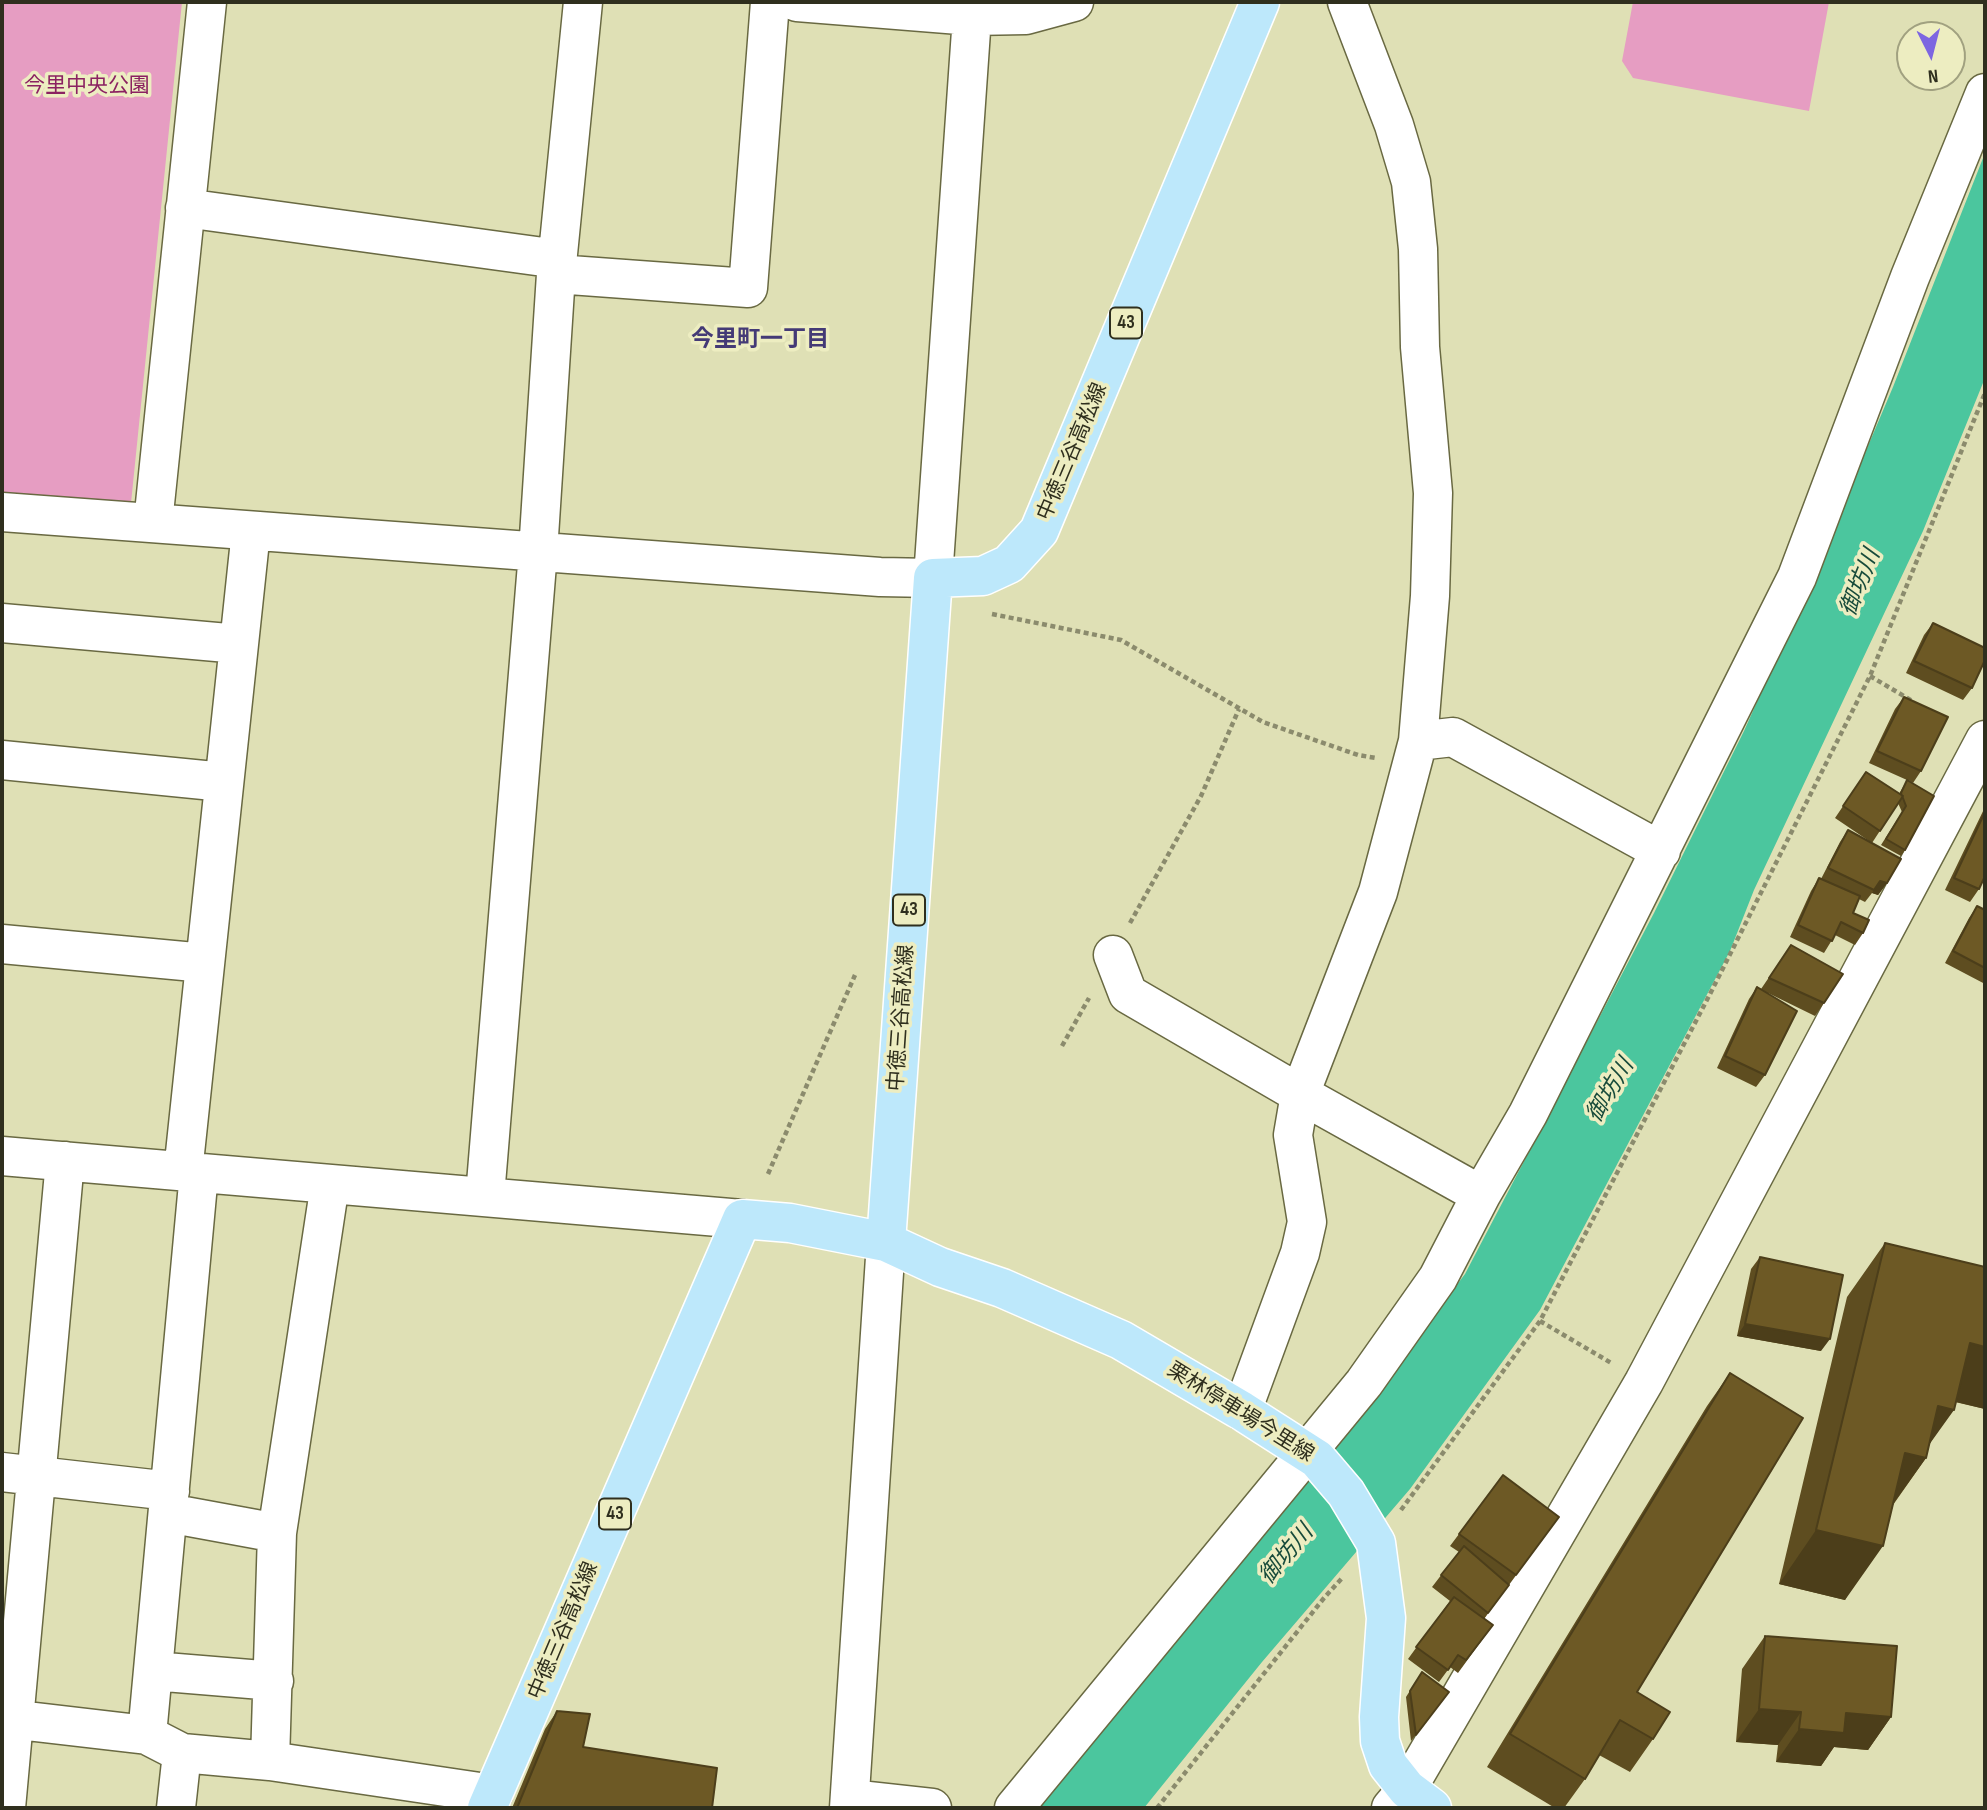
<!DOCTYPE html>
<html>
<head>
<meta charset="utf-8">
<style>
  body { margin:0 }
  #map { position:relative; width:1987px; height:1810px; overflow:hidden; background:#dfe0b5; font-family:"Sofia Sans Condensed",sans-serif }
  canvas { display:block }
  .frame { position:absolute; inset:0; border:4px solid #2f2f1e; pointer-events:none }
  .north { position:absolute; left:1896px; top:21px; width:70px; height:70px; box-sizing:border-box; background:#ededc1; border:2px solid #a1a180; border-radius:50%; rotate:174deg; font-size:19px; font-weight:700; line-height:28px; text-align:center; color:#2f2f1e }
  .north::after { content:''; display:block; margin:auto; width:24px; height:32px; background:#7d66e1; clip-path:polygon(50% 0,100% 100%,50% 72%,0 100%) }
</style>
</head>
<body>
<div id="map">
<canvas width="1987" height="1810"></canvas>
<div class="frame"></div>
<div class="north">N</div>
</div>
<script>
const ctx = document.querySelector('canvas').getContext('2d');
ctx.lineJoin = 'round';
function fillPath(path, color) {
  ctx.fillStyle = color;
  ctx.fill(path, 'evenodd');
}
function shape(rows) {
  const path = new Path2D();
  for (const r of rows) {
    path.moveTo(r[0], r[1]);
    for (let i = 2; i < r.length; i += 2) path.lineTo(r[i], r[i + 1]);
  }
  return path;
}
function trace(path, color, width, dash) {
  ctx.strokeStyle = color;
  ctx.lineWidth = width;
  ctx.lineCap = dash ? 'butt' : 'round';
  ctx.setLineDash(dash || []);
  ctx.stroke(path);
}
function label(font, color, halo, rows, align = 'center') {
  ctx.font = font + ' "Sofia Sans Condensed","Noto Sans JP",sans-serif';
  ctx.lineWidth = 7;
  ctx.setLineDash([]);
  ctx.textBaseline = 'middle';
  ctx.strokeStyle = halo;
  ctx.fillStyle = color;
  for (const [text, x, y, turn = 0] of rows) {
    ctx.save();
    ctx.translate(x, y);
    ctx.rotate((+turn || 0) * Math.PI / 180);
    ctx.textAlign = isNaN(turn) ? turn : align;
    if (halo) ctx.strokeText(text, 0, 0);
    ctx.fillText(text, 0, 0);
    ctx.restore();
  }
}
const green = shape([
  [2,2,182,2,131,503,2,493],
  [1633,2,1829,2,1809,111,1633,78,1622,61]
]);
const water = shape([
  [1985,153,1985,378,1923,531,1754,890,1730,951,1540,1310,1410,1489,1262,1662,1144,1808,1034,1808,1345,1433,1465,1274,1654,913,1744,731,1809,585,1893,387]
]);
const path = shape([
  [992,614,1121,640,1263,722,1358,755,1376,758],
  [1870,676,1914,702],
  [1130,923,1201,796,1239,709],
  [1062,1046,1089,998],
  [768,1174,855,975],
  [1540,1321,1613,1364],
  [1401,1510,1540,1321,1710,994,1870,676,1985,393],
  [1157,1808,1324,1598,1343,1577]
]);
const minor = shape([
  [797,2,972,16,1026,15,1074,2],
  [185,208,558,259],
  [556,274,748,288,770,2],
  [2,512,880,577,933,578,973,2],
  [153,523,207,2],
  [2,623,239,644],
  [1418,741,1453,737,1661,851],
  [2,760,224,782],
  [2,944,205,963],
  [1113,955,1128,994,1300,1094,1481,1195],
  [2,1156,742,1219],
  [183,1172,251,531],
  [485,1196,538,552,556,274,583,2],
  [1242,1411,1300,1253,1307,1222,1293,1135,1300,1094,1378,892,1418,741,1430,596,1433,493,1420,347,1418,249,1411,182,1394,125,1347,2],
  [2,1472,170,1491],
  [168,1513,277,1533],
  [153,1671,274,1681],
  [2,1718,147,1735,182,1753,270,1761,493,1794],
  [147,1735,199,1173],
  [270,1761,277,1533,330,1184],
  [850,1799,932,1808],
  [6,1808,65,1161],
  [176,1808,182,1753],
  [849,1808,886,1242],
  [1014,1808,1364,1383,1438,1278,1481,1195,1528,1114,1797,577,1910,277,1985,93],
  [1391,1808,1407,1789,1644,1382,1985,740]
]);
const major = shape([
  [886,1242,933,578,983,576,1009,564,1039,531,1260,2],
  [487,1808,742,1219,790,1223,886,1242,940,1267,1002,1288,1121,1340,1242,1411,1317,1459,1346,1493,1376,1543,1386,1618,1379,1717,1380,1741,1388,1765,1407,1789,1432,1808]
]);
const wall = shape([
  [1933,623,1972,688,1963,700,1906,673,1924,635],
  [1904,697,1921,771,1913,783,1908,780,1905,850,1901,856,1881,845,1902,812,1898,803,1872,843,1835,818,1858,784,1899,794,1907,780,1869,763,1895,709],
  [1985,807,1985,876,1979,889,1970,902,1945,890],
  [1848,830,1887,883,1878,895,1872,893,1865,902,1859,899,1853,913,1863,933,1855,945,1835,935,1824,953,1790,937,1811,891,1819,878,1821,879,1840,842],
  [1977,906,1985,910,1985,984,1945,963,1969,918],
  [1791,945,1824,1003,1815,1016,1768,993,1765,1075,1756,1087,1717,1068,1749,999,1757,987,1761,989],
  [1885,1243,1985,1267,1985,1409,1955,1402,1929,1445,1926,1458,1893,1505,1845,1600,1779,1584,1847,1297],
  [1760,1257,1821,1351,1737,1336,1751,1269],
  [1730,1373,1637,1692,1653,1739,1630,1772,1599,1755,1585,1779,1564,1808,1555,1808,1487,1767,1707,1406],
  [1550,1529,1484,1619,1493,1625,1458,1673,1450,1667,1439,1682,1408,1659,1450,1601,1432,1587,1459,1552,1450,1546,1459,1534],
  [1765,1636,1891,1717,1868,1750,1834,1747,1821,1766,1776,1762,1778,1745,1736,1742,1742,1669],
  [1422,1672,1449,1692,1411,1741,1406,1697],
  [557,1711,583,1747,712,1808,512,1808,545,1729]
]);
const shadedWall = shape([
  [1880,881,1887,883,1878,895,1872,893],
  [1745,1324,1830,1339,1821,1351,1737,1336],
  [1970,1343,1985,1347,1985,1409,1932,1396],
  [1938,1406,1954,1410,1921,1456,1926,1458,1888,1511,1868,1506],
  [1816,1530,1883,1546,1845,1600,1779,1584],
  [1759,1709,1801,1712,1778,1745,1736,1742],
  [1846,1713,1891,1717,1868,1750,1834,1747,1821,1766,1776,1762,1799,1729]
]);
const building = shape([
  [1933,623,1985,648,1985,660,1972,688,1914,661,1933,623],
  [1904,697,1948,717,1921,771,1877,751,1904,697],
  [1866,772,1903,796,1880,831,1843,806,1866,772],
  [1907,780,1934,796,1905,850,1886,839,1906,806,1901,793,1907,780],
  [1985,812,1985,876,1979,889,1954,878,1985,812],
  [1848,830,1901,859,1887,883,1880,881,1874,890,1828,868,1848,830],
  [1819,878,1860,896,1853,913,1869,920,1863,933,1841,922,1832,941,1798,925,1819,878],
  [1977,906,1985,910,1985,968,1953,951,1977,906],
  [1791,945,1843,974,1824,1003,1769,978,1791,945],
  [1757,987,1797,1011,1765,1075,1725,1056,1757,987],
  [1885,1243,1985,1267,1985,1347,1970,1343,1954,1410,1938,1406,1926,1458,1905,1453,1883,1546,1816,1530,1885,1243],
  [1760,1257,1843,1275,1830,1339,1745,1324,1760,1257],
  [1730,1373,1803,1418,1637,1692,1670,1712,1653,1739,1620,1720,1585,1779,1510,1734,1730,1373],
  [1503,1475,1559,1517,1516,1575,1459,1534,1503,1475],
  [1464,1546,1509,1585,1488,1613,1441,1575,1464,1546],
  [1454,1597,1493,1625,1466,1660,1458,1655,1448,1670,1416,1647,1454,1597],
  [1765,1636,1897,1646,1891,1717,1846,1713,1844,1733,1799,1729,1801,1712,1759,1709,1765,1636],
  [1422,1672,1449,1692,1416,1735,1410,1691,1422,1672],
  [557,1711,590,1714,583,1747,717,1768,712,1808,517,1808,557,1711]
]);
const shields = [
  [1126,323,32],
  [909,910,32],
  [615,1514,32]
];
const shieldNames = [
  ["43",1126,323],
  ["43",909,910],
  ["43",615,1514]
];
const parkNames = [
  ["今里中央公園",87,87]
];
const streetNames = [
  ["中徳三谷高松線",1073,452,-67],
  ["中徳三谷高松線",902,1018,-86],
  ["栗林停車場今里線",1240,1413,32],
  ["中徳三谷高松線",564,1631,-67]
];
const neighbourhoodNames = [
  ["今里町一丁目",760,340]
];
const waterNames = [
  ["御坊川",1861,583,-68],
  ["御坊川",1611,1091,-59],
  ["御坊川",1287,1555,-50]
];
fillPath(green, '#e69dc2');
fillPath(water, '#4bc69e');
trace(minor, '#696942', 41);
trace(major, '#fff', 41);
trace(path, '#8b8b6d', 4.5, [5, 3.5]);
trace(minor, '#fff', 38);
trace(major, '#bde8fb', 38);
fillPath(wall, '#5e4d20');
fillPath(shadedWall, '#4c3e1a');
fillPath(building, '#6d5925');
trace(building, '#4c3e1a', 2);
for (const [x, y, w] of shields) {
  const box = new Path2D();
  box.roundRect(x - w / 2, y - 15.5, w, 31, 5);
  ctx.fillStyle = '#ededc1';
  ctx.fill(box);
  trace(box, '#2f2f1e', 2);
}
label('bold 19px', '#2f2f1e', null, shieldNames);
label('21px', '#8b2261', '#ededc1', parkNames);
label('21px', '#2f2f1e', '#ededc1', streetNames);
label('bold 23px', '#443a76', '#ededc1', neighbourhoodNames);
label('italic 23px', '#184b3b', '#ededc1', waterNames);
</script>
</body>
</html>
